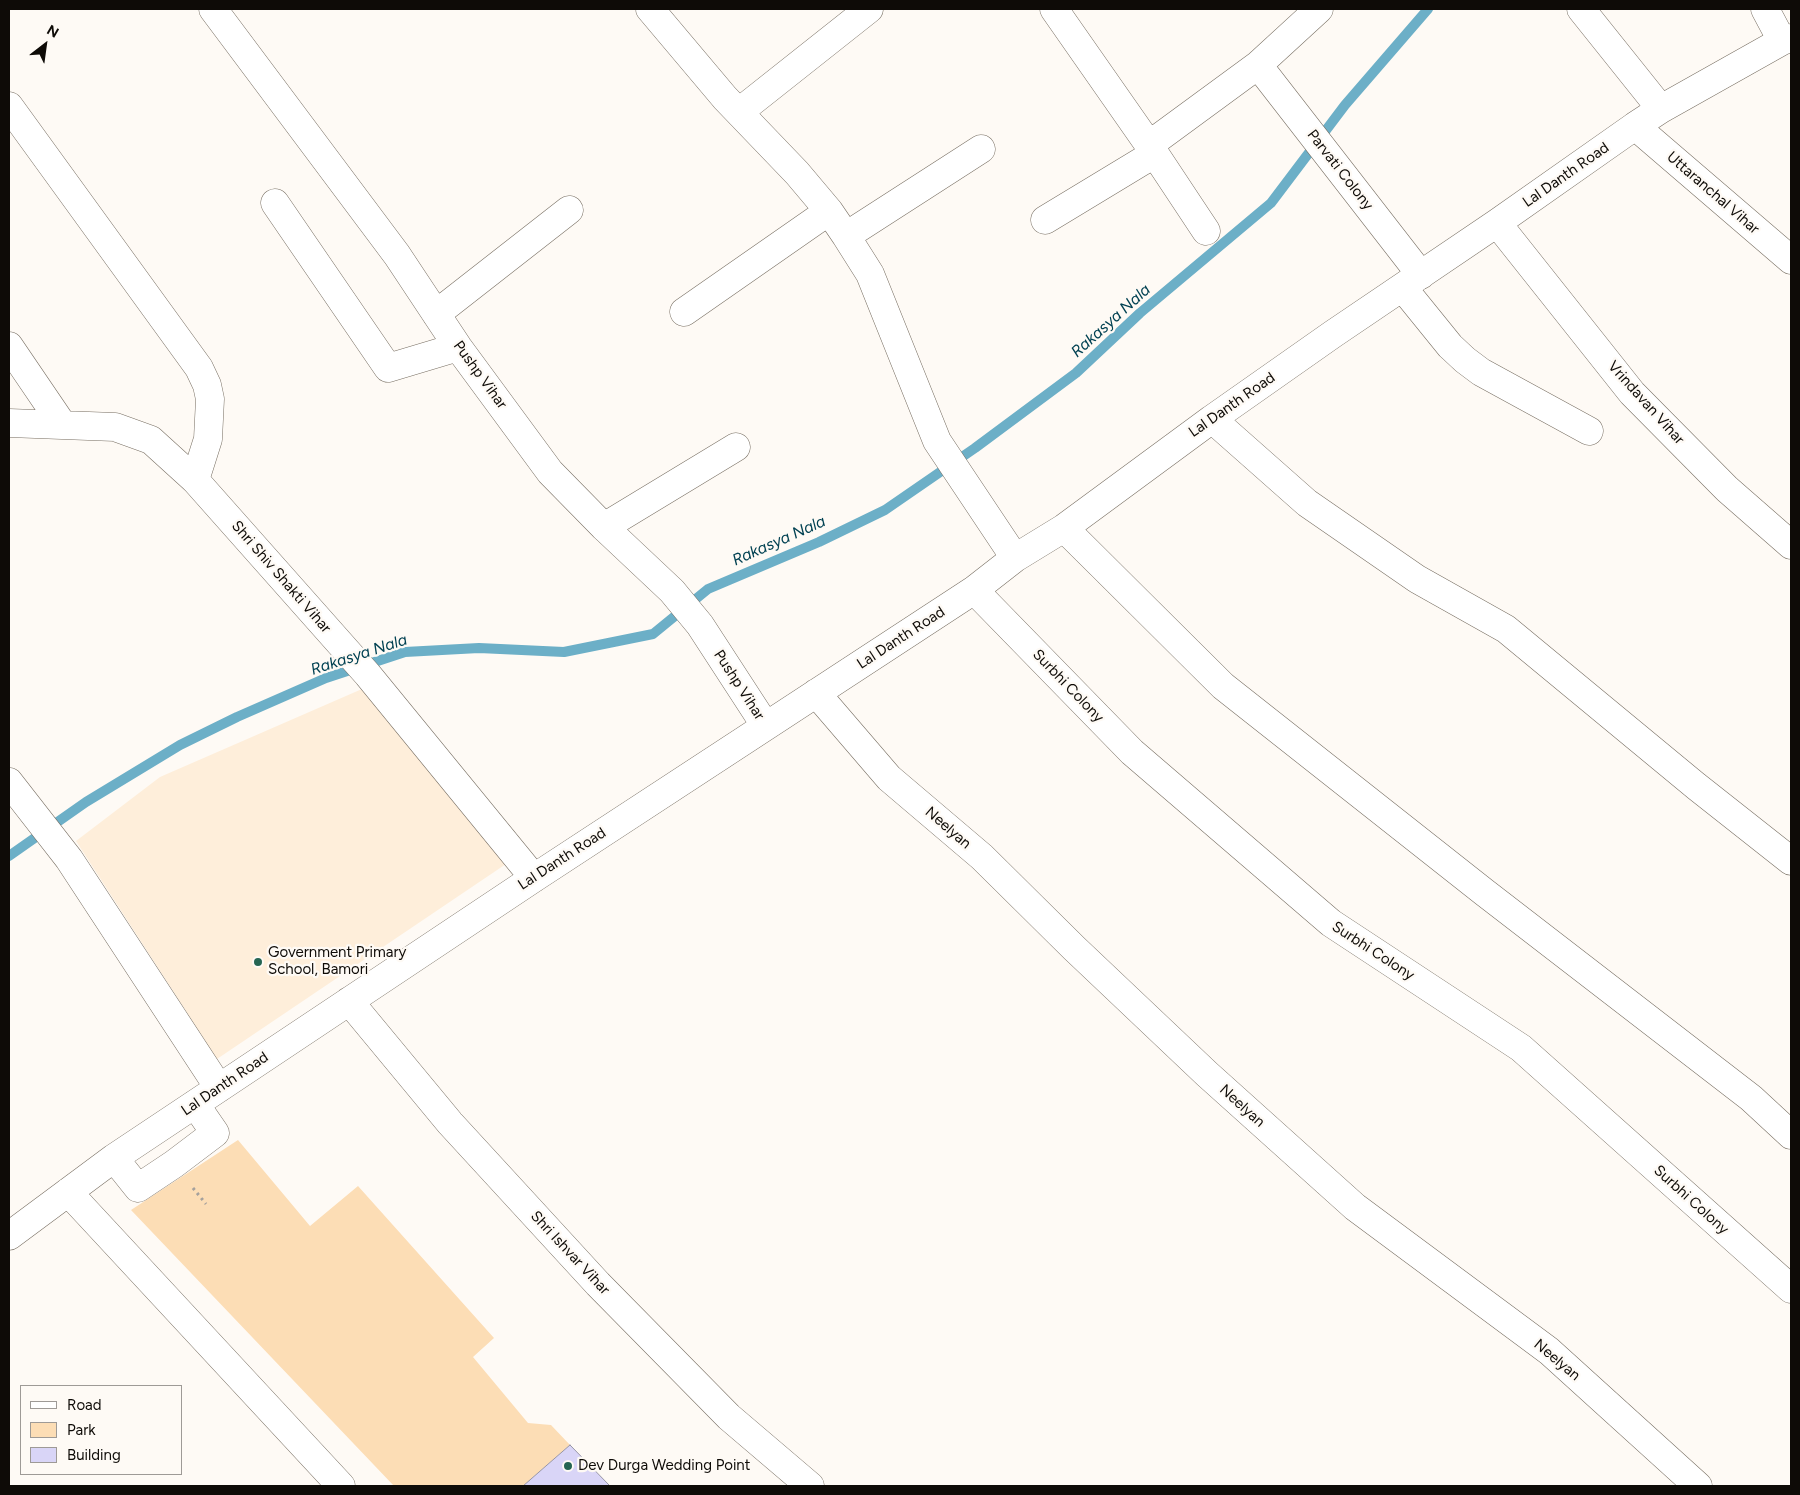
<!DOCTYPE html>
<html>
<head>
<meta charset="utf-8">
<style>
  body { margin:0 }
  #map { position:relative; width:1800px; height:1495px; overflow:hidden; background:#fefaf5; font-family:Figtree,sans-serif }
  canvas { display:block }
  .frame { position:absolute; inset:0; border:10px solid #0e0b07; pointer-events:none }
  .legend { position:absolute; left:20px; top:1385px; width:162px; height:90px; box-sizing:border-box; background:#fefaf5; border:1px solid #9e9a96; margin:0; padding:6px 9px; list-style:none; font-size:15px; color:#0e0b07 }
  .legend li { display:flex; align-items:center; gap:10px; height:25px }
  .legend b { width:25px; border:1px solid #9e9a96 }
  .north { position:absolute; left:20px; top:20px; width:50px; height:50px; -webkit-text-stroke:4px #fefaf5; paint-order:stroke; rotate:30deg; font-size:14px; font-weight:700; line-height:20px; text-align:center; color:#0e0b07 }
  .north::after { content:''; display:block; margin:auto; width:18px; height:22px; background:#0e0b07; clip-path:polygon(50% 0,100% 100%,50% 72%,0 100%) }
</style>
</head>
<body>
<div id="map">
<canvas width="1800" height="1495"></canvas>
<div class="frame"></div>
<ul class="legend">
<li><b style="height:6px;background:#fff"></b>Road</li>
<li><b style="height:14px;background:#fcddb5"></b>Park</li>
<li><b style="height:14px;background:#d9d5f7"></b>Building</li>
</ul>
<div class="north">N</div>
</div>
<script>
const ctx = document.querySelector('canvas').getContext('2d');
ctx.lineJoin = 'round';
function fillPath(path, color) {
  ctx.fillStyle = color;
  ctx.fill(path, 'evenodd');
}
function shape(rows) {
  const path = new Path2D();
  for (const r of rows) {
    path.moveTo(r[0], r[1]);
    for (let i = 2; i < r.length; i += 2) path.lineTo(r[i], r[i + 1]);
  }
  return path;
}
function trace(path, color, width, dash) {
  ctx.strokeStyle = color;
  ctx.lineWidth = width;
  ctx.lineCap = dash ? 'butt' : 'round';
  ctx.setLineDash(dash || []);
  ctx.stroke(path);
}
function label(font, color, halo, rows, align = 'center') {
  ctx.font = font + ' Figtree,sans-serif';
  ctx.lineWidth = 4.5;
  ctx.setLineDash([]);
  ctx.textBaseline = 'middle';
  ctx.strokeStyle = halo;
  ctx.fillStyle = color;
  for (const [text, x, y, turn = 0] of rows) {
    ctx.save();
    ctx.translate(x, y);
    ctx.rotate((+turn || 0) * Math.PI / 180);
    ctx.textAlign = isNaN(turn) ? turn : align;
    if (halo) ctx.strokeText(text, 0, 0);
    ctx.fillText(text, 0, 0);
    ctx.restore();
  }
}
const built = shape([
  [362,689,506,864,217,1059,76,841,160,777]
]);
const green = shape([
  [238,1140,310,1226,358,1186,494,1338,473,1357,528,1423,551,1425,570,1445,523,1486,394,1486,131,1210]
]);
const stream = shape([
  [9,856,86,802,180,745,237,717,326,678,405,652,479,648,564,652,653,634,708,589,819,542,885,510,975,448,1076,373,1140,313,1271,203,1345,105,1428,9]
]);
const building = shape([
  [570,1445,610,1486,523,1486,570,1445]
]);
const path = shape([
  [193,1188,206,1204]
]);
const minor = shape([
  [213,9,397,255,458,347,550,472,604,527,672,591,700,625,765,725],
  [650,9,725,98,797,173,829,211,846,236,870,274,937,441,1015,558],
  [1054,9,1149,145,1258,65,1319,9],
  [1581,9,1661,109],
  [1765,9,1782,41],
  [1258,65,1421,275],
  [9,106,199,368,207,385,210,399,208,439,195,480],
  [739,112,869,9],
  [1635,126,1791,260],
  [1149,145,1206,231],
  [275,203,388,368,458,347],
  [1045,220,1154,154],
  [1497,223,1632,393,1727,489,1791,545],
  [846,236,981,149],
  [1403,288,1450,346,1465,360,1481,372,1589,431],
  [684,312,829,211],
  [436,314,569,210],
  [9,346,62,424],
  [1212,419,1307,503,1417,579,1506,629,1696,786,1791,861],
  [9,423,115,427,151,440,195,480,368,675,534,878],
  [604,527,736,447],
  [1064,528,1223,686,1484,892,1751,1098,1791,1135],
  [974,590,1132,752,1331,923,1521,1048,1791,1289],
  [816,693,889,778,982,857,1074,948,1207,1074,1355,1207,1549,1351,1698,1486],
  [9,782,69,859,219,1088],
  [349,1001,450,1123,598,1284,729,1417,810,1486],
  [114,1158,138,1188,174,1164,215,1133,195,1104],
  [68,1192,341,1486],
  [9,1236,114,1158,534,878,974,590,1015,558,1064,528,1212,419,1333,334,1497,223,1635,126,1661,109,1782,41,1791,38]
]);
const markers = [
  [258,962,5,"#256552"],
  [568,1466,5,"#256552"]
];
const streetNames = [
  ["Parvati Colony",1340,170,52],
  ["Lal Danth Road",1566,175,-35],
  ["Uttaranchal Vihar",1713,193,41],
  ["Pushp Vihar",480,375,54],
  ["Vrindavan Vihar",1646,403,48],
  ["Lal Danth Road",1232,405,-35],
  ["Shri Shiv Shakti Vihar",281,577,49],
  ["Lal Danth Road",901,638,-33],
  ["Pushp Vihar",739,685,57],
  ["Surbhi Colony",1068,686,46],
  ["Neelyan",948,828,41],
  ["Lal Danth Road",562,859,-33],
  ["Surbhi Colony",1373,951,33],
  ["Lal Danth Road",225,1084,-34],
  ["Neelyan",1242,1106,42],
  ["Surbhi Colony",1691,1200,42],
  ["Shri Ishvar Vihar",570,1253,47],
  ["Neelyan",1557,1360,40]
];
const poiNames = [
  ["Government Primary",268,953],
  ["School, Bamori",268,970],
  ["Dev Durga Wedding Point",578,1466]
];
const waterNames = [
  ["Rakasya Nala",1111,321,-42],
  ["Rakasya Nala",779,541,-24],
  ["Rakasya Nala",359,655,-18]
];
fillPath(built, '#feeeda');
fillPath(green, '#fcddb5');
trace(stream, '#6cafc7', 10);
fillPath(building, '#d9d5f7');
trace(building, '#9795a4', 1);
trace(minor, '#786f63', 29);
trace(path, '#a5a19d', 3, [2.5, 4]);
trace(minor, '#fff', 28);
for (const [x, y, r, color] of markers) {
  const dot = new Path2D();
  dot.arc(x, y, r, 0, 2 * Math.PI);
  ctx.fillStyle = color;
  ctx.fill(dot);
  trace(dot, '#fefaf5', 2);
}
label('15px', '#0e0b07', '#fefaf5', streetNames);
label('15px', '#0e0b07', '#fefaf5', poiNames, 'left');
label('italic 16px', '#014152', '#fefaf5', waterNames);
</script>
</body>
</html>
